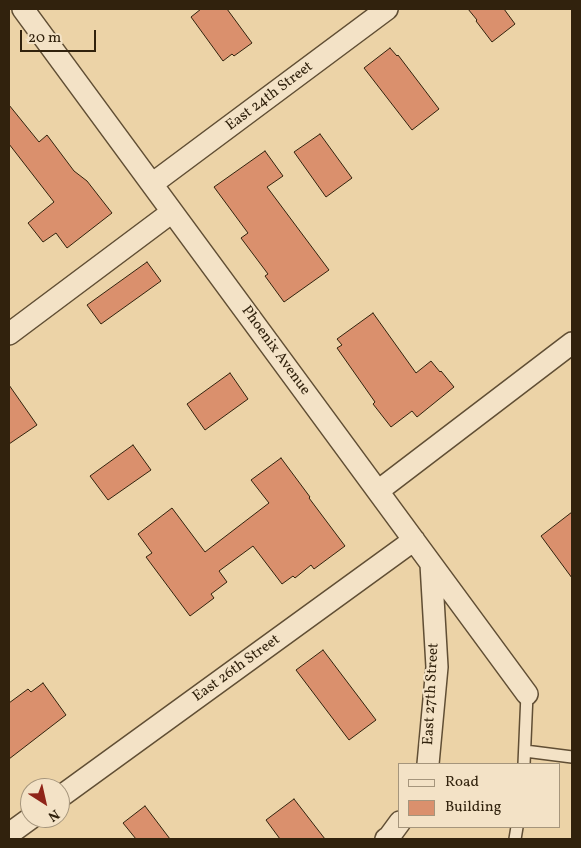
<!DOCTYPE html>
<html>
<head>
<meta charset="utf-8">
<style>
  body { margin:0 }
  #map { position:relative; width:581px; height:848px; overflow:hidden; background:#ecd3a7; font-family:Vollkorn,serif }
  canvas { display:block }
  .frame { position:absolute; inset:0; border:10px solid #31220d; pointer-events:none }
  .legend { position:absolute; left:398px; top:763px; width:162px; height:65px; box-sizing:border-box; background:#f3e2c6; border:1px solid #a5957c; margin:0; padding:6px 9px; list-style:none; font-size:15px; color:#31220d }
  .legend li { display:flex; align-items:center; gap:10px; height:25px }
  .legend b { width:25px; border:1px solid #a5957c }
  .north { position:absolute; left:20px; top:778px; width:50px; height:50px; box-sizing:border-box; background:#f3e2c6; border:1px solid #a5957c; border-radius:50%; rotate:145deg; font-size:14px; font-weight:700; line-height:20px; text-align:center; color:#31220d }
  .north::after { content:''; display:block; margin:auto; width:18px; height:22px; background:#8f2418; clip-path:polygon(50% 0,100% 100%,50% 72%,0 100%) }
  .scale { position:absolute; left:20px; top:30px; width:76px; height:22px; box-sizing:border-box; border:2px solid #31220d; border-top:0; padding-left:6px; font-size:15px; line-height:18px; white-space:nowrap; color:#31220d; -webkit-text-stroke:4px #f3e2c6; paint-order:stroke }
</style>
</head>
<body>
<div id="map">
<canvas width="581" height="848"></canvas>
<div class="frame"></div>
<ul class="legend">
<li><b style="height:6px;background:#f3e2c6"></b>Road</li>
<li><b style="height:14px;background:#da906d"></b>Building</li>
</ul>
<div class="north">N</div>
<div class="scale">20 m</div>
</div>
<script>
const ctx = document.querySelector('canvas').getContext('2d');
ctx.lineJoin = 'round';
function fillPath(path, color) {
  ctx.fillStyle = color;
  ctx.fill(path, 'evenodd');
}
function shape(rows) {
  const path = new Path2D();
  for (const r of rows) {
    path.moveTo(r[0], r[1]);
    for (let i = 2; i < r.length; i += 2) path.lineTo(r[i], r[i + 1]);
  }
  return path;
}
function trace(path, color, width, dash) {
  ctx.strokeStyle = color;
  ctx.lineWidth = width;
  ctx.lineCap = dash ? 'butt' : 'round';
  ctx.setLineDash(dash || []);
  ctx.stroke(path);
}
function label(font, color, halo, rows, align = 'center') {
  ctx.font = font + ' Vollkorn,serif';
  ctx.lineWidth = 4.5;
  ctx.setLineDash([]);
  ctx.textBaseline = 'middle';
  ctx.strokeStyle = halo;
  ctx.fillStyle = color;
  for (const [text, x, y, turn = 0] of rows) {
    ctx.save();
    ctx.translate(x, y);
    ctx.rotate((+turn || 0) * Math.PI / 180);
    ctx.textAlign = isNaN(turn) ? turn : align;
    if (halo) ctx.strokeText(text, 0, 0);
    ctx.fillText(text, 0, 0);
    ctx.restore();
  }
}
const building = shape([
  [201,9,227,9,252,43,234,56,232,54,223,61,191,17,201,9],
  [468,9,504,9,515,24,492,42,476,21,477,20,468,9],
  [390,48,397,56,398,55,439,109,412,130,364,68,390,48],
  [9,105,39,142,47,135,74,171,87,181,112,213,67,248,56,233,43,242,28,223,54,202,9,144,9,105],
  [320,134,352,178,326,197,294,152,320,134],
  [265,151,283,176,267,187,329,270,284,302,265,276,268,274,241,238,248,233,214,187,265,151],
  [147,262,161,281,101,324,87,305,147,262],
  [373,313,416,373,431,361,440,372,441,371,454,387,417,417,412,411,391,427,373,404,375,402,337,348,342,345,337,339,373,313],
  [230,373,248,399,205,430,187,404,230,373],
  [9,385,37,425,9,444,9,385],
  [133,445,151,470,108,500,90,476,133,445],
  [281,458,310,497,309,498,345,546,314,569,311,565,295,578,293,576,282,584,253,546,219,571,227,582,211,594,214,598,190,616,146,557,152,553,138,534,172,508,205,552,269,503,251,480,281,458],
  [572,512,572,578,541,536,572,512],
  [323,650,376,720,349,740,296,670,323,650],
  [43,683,66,715,9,759,9,703,28,689,31,692,43,683],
  [294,799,325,839,280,839,266,820,294,799],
  [145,806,170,839,136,839,123,823,145,806]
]);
const lane = shape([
  [525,751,572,757],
  [524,764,527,694],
  [515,839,517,827]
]);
const street = shape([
  [23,9,527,694],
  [152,184,387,9],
  [9,334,172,212],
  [378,491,572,343],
  [428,764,437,667,431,564],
  [60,797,414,540],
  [9,834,31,818],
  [386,839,389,837,400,822]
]);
const streetNames = [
  ["East 24th Street",270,97,-37],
  ["Phoenix Avenue",275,351,54],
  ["East 26th Street",237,669,-36],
  ["East 27th Street",432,694,-87]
];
fillPath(building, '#da906d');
trace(building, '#31220d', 1);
trace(lane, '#604e34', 14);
trace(street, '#604e34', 24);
trace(lane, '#f3e2c6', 11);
trace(street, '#f3e2c6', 21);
label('15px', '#31220d', '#f3e2c6', streetNames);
</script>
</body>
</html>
